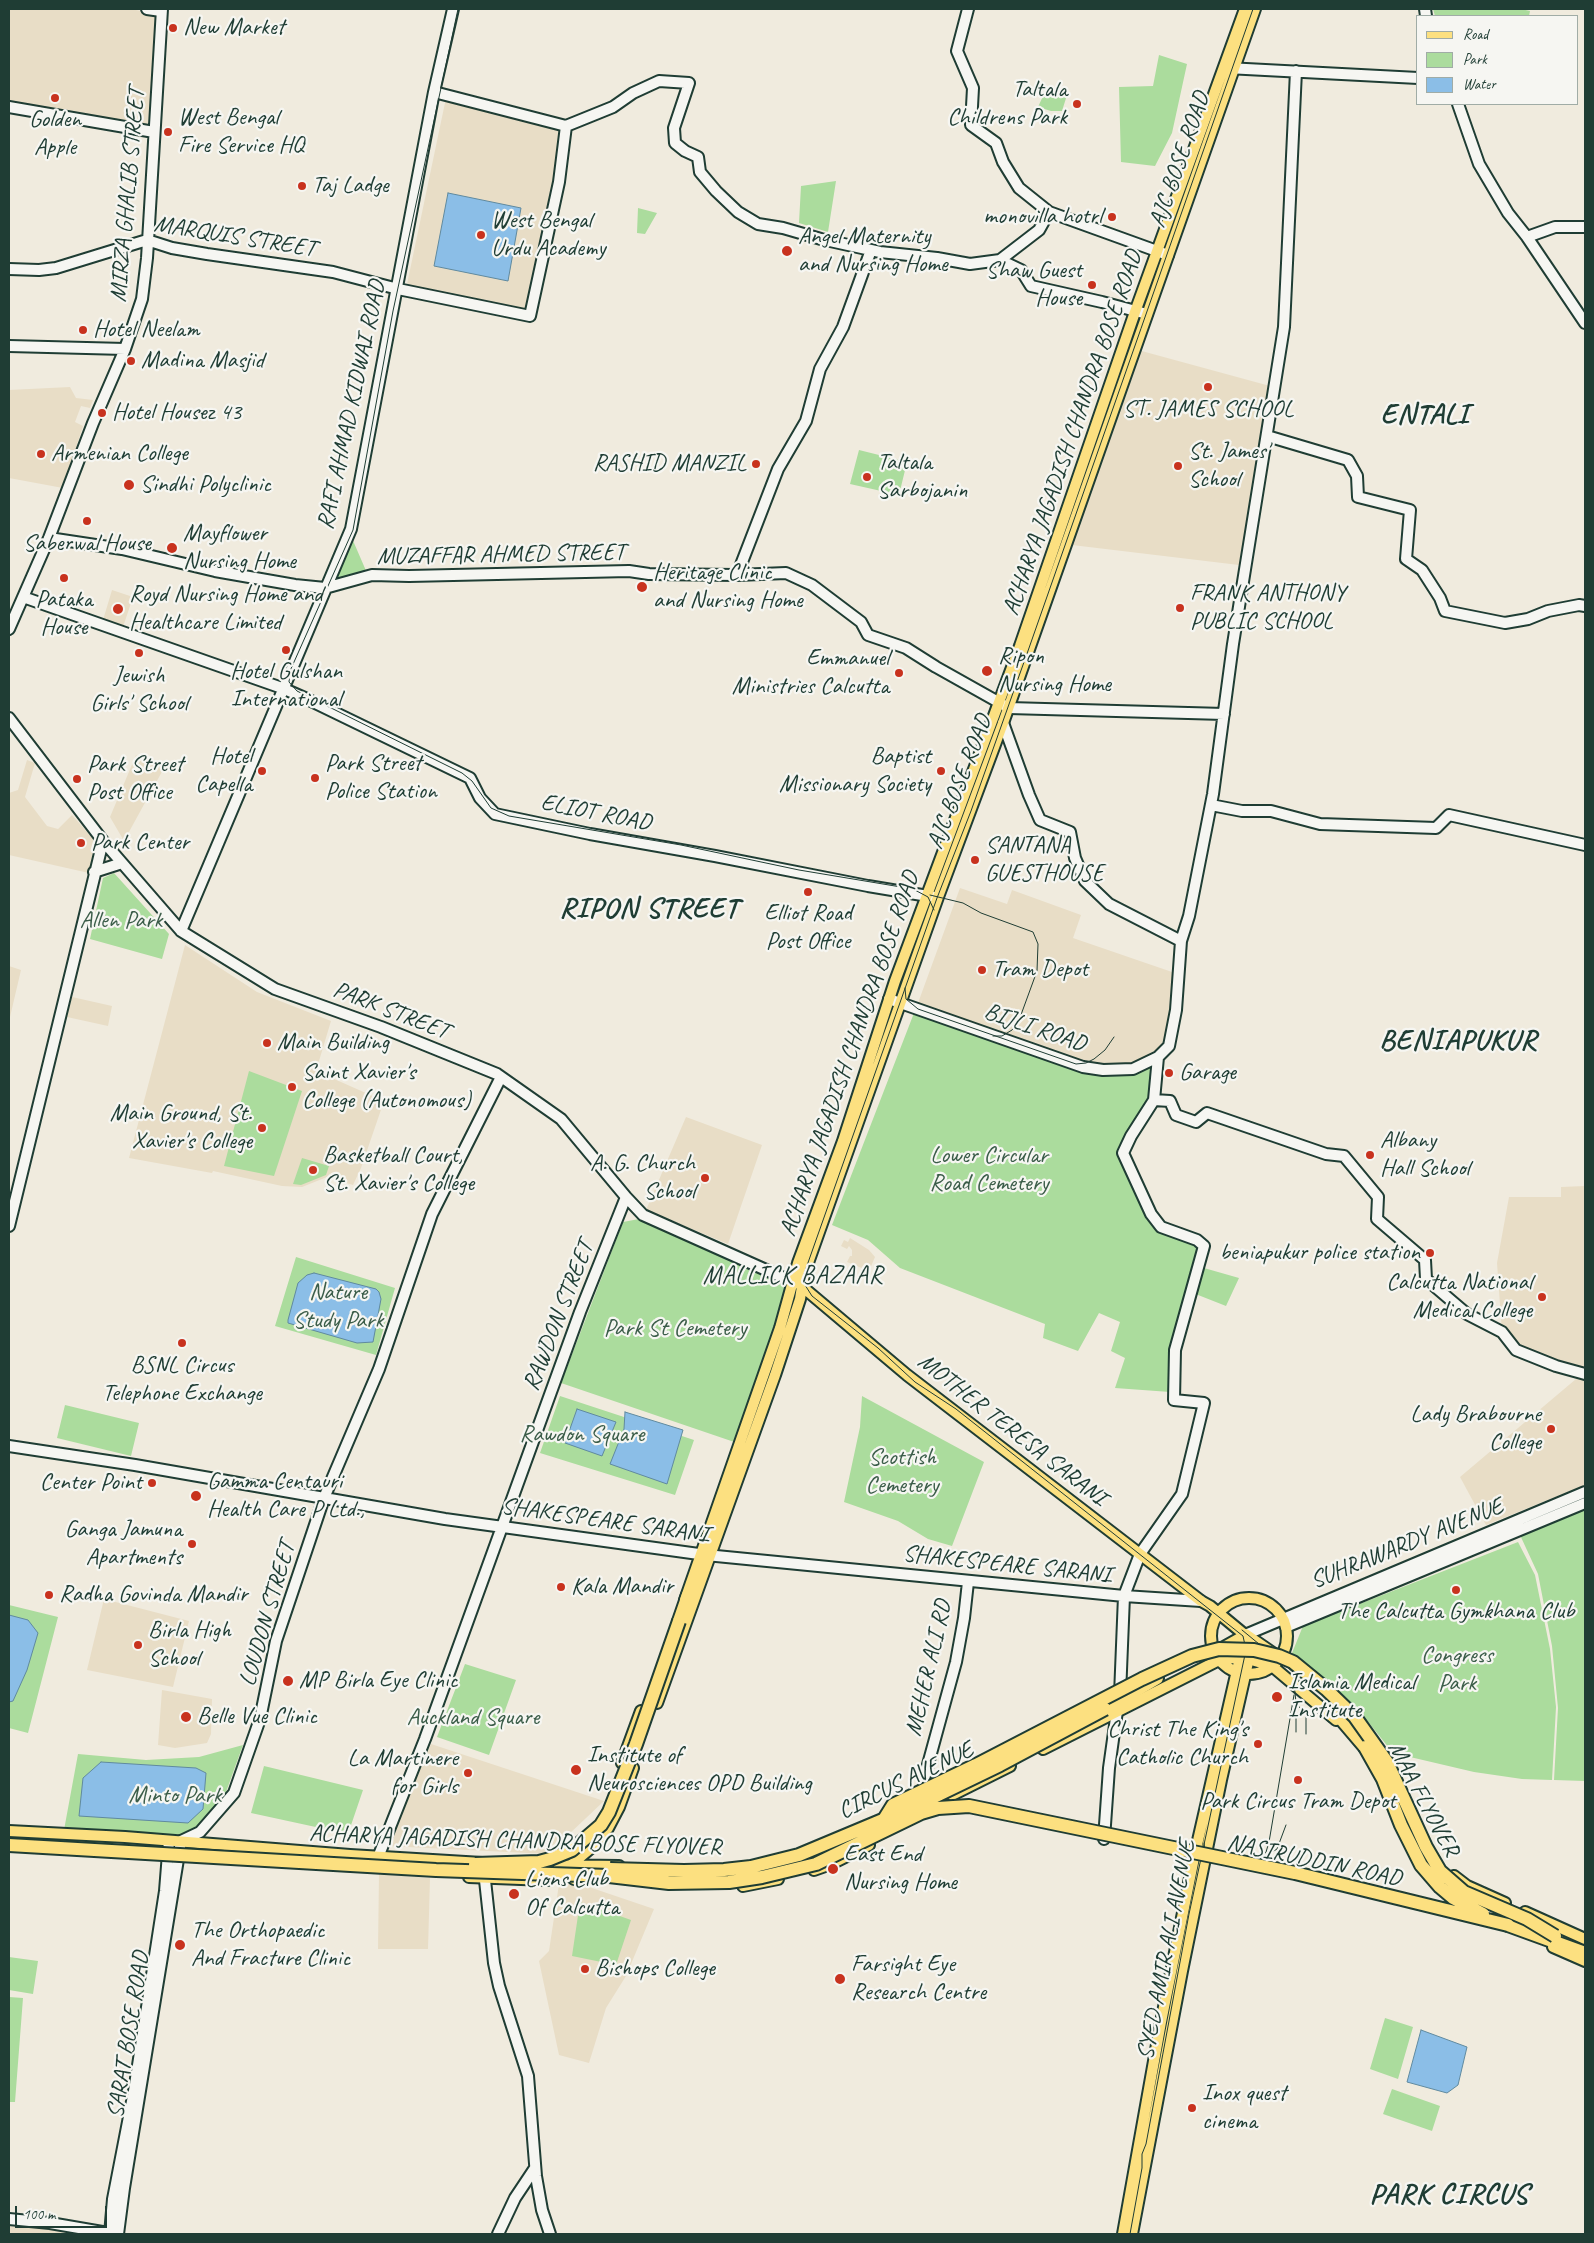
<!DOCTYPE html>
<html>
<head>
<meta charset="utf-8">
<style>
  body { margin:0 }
  #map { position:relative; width:1594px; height:2243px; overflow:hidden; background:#f0ebde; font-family:Caveat,sans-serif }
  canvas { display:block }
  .frame { position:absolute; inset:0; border:10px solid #1f3d34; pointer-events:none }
  .legend { position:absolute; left:1416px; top:15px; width:162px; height:90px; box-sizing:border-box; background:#f6f6f2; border:1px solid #a0aca6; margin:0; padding:6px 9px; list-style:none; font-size:15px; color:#1f3d34 }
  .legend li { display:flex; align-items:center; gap:10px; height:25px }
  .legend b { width:25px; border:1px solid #a0aca6 }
  .scale { position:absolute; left:15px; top:2206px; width:92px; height:22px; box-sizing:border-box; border:2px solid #1f3d34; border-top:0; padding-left:6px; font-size:15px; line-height:18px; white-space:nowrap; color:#1f3d34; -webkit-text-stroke:4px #f6f6f2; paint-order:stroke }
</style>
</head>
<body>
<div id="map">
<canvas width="1594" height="2243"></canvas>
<div class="frame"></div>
<ul class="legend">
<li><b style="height:6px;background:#fce080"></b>Road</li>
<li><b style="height:14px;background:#abdc9d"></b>Park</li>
<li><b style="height:14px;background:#8bbee7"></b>Water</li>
</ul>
<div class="scale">100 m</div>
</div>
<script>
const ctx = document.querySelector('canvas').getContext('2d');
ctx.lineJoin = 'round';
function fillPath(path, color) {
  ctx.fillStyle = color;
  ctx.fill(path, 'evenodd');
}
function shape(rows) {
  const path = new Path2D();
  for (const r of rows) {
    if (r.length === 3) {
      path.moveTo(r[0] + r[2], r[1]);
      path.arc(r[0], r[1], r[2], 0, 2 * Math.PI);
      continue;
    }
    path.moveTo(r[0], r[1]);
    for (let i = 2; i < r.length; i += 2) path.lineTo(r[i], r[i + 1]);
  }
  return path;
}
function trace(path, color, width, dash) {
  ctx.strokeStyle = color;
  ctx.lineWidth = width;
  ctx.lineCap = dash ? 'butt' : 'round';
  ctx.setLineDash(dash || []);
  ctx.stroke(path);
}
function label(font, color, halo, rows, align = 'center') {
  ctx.font = font + ' Caveat,sans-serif';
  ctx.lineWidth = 4.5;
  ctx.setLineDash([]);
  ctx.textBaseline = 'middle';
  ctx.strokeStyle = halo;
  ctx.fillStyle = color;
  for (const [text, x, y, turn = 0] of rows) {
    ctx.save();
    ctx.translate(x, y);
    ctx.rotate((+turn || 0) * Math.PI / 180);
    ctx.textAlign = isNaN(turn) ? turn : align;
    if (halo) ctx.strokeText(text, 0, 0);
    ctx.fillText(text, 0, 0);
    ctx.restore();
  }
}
const built = shape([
  [9,9,130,9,159,14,152,129,9,104],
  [446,98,564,127,556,180,527,311,406,289],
  [1138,350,1270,386,1239,565,1072,545],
  [70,387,76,398,93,400,90,408,81,406,75,422,83,426,63,488,9,478,9,390],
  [112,590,133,597,123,627,103,620],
  [136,755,164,768,124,841,110,817],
  [27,760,35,763,25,797,47,826,58,829,72,815,95,841,89,873,9,855,9,793,18,790],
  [960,888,1007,904,1012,890,1081,915,1073,938,1172,972,1173,1005,1166,1037,1157,1052,1133,1063,1110,1066,1073,1059,918,1003],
  [185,945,257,992,331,1021,316,1071,384,1101,361,1168,353,1185,327,1177,302,1187,282,1186,213,1171,212,1173,129,1158],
  [9,966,21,970,10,1017,9,1017],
  [72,997,112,1006,108,1026,67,1017],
  [686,1117,762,1145,728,1244,646,1210],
  [1585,1186,1585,1374,1516,1350,1502,1332,1497,1263,1509,1197,1561,1197,1561,1187],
  [850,1238,869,1250,875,1257,869,1271,847,1262,850,1256,852,1256,852,1250,849,1246,847,1249,841,1246,844,1240,848,1242],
  [1576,1379,1585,1380,1585,1485,1486,1525,1460,1477],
  [104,1599,189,1621,173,1687,87,1670],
  [162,1690,212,1699,211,1734,207,1743,175,1748,158,1745],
  [431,1744,604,1801,548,1854,388,1846],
  [379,1874,430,1878,428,1949,378,1949],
  [559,1884,586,1886,654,1909,626,1976,606,2008,589,2063,559,2055,539,1961,549,1951],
  [9,2223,113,2234,9,2234]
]);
const green = shape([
  [1433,9,1521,9,1530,11,1529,16,1435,16],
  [1159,55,1187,64,1172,133,1155,166,1121,162,1119,87,1153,86],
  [1044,94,1067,95,1062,111,1051,111,1038,107],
  [836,181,828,232,799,223,801,186],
  [638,208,657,213,645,234,637,233],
  [859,450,907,462,899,495,850,484],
  [351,536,367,573,329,584],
  [114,873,169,934,162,959,90,939,103,878],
  [914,1013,1089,1074,1131,1075,1152,1065,1150,1098,1124,1135,1123,1151,1162,1228,1203,1247,1197,1266,1239,1278,1226,1306,1193,1293,1170,1392,1115,1388,1125,1358,1111,1351,1120,1322,1099,1313,1078,1351,1043,1338,1045,1324,900,1268,868,1240,832,1225],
  [249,1071,302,1091,274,1176,224,1166],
  [302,1158,329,1166,326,1175,301,1185,293,1184],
  [639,1219,694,1241,799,1292,743,1445,561,1383,623,1222],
  [296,1257,395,1288,376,1355,275,1326],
  [560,1396,694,1440,675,1495,540,1453],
  [862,1396,984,1462,952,1546,928,1539,898,1521,844,1502,860,1427],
  [65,1405,139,1423,131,1456,57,1438],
  [1585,1507,1585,1781,1554,1780,1558,1708,1552,1646,1538,1574,1520,1535],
  [1518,1542,1535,1575,1550,1649,1556,1707,1552,1780,1522,1779,1474,1772,1393,1753,1357,1708,1292,1653,1303,1626],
  [9,1605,58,1617,28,1733,9,1728],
  [465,1664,516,1680,489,1755,437,1737],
  [243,1745,226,1792,192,1835,64,1830,78,1754,146,1760,199,1757],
  [264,1766,363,1790,348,1834,251,1813],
  [580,1902,631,1920,616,1965,572,1956],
  [9,1957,38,1961,33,1994,9,1990],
  [9,1997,23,1998,15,2102,9,2102],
  [1385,2018,1413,2027,1398,2079,1370,2069],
  [1392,2089,1440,2106,1432,2131,1383,2114]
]);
const water = shape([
  [448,193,521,208,508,281,434,266,448,193],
  [314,1273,376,1289,379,1292,381,1299,373,1342,357,1343,288,1323,288,1320,298,1283,307,1275,314,1273],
  [577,1409,616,1422,602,1456,565,1443,577,1409],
  [625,1412,683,1430,667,1484,610,1464,624,1429,625,1412],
  [9,1615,28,1620,38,1633,27,1670,13,1701,9,1702,9,1615],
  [101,1762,196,1768,206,1773,203,1809,188,1823,79,1816,83,1778,101,1762],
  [1421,2030,1467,2047,1458,2085,1447,2093,1407,2082,1421,2030]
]);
const secondary = shape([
  [147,9,161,11],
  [968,9,957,51,973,88,971,125,996,143,1003,162,1019,188,1049,212,1168,255],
  [1425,9,1426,16],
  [1227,68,1418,78],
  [434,92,566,126,613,107,633,93,659,81,689,83,674,128,675,143,685,151,698,157,700,172,716,191,738,212,758,224,783,228,821,239,880,252,937,258,970,264,1000,260,1039,230,1049,212],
  [1458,104,1479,164,1508,213,1527,237,1585,323],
  [9,107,154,132],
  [1527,237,1555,227,1585,227],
  [1000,260,1021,270,1031,286,1102,302,1147,314],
  [9,269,39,270,56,268,147,240,172,248,207,254,333,272,398,289,530,316,559,182,566,126],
  [9,346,125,349],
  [1267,436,1348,460,1357,476,1358,497,1410,510,1406,559,1422,570,1440,598,1445,611,1505,623,1528,619,1548,611,1579,605,1585,606],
  [49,538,122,549,215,571,295,585,325,588,372,575,409,576,629,571,649,574,737,575,786,573,812,585,861,622,868,635,906,648,936,667,1009,708,1224,714],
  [737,575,778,469,806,421,820,369,843,327,871,250],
  [23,597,282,688,307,699,470,778,480,798,495,814,590,834,715,856,868,886,934,897],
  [9,629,49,538,93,423,125,349,142,299,147,258,162,9],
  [9,718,103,841,181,931,275,989,381,1027,497,1074,561,1119,626,1197,643,1215,793,1282],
  [1003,723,1029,795,1040,820,1070,832,1075,858,1085,881,1109,904,1181,941],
  [1211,805,1242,811,1271,811,1320,824,1436,828,1449,815,1585,845],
  [94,872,122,863],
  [181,931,351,529,434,92,453,9],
  [889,999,1083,1067,1103,1070,1133,1069,1158,1057,1169,1046,1176,1010,1181,941,1189,916,1213,794,1233,644,1284,327,1296,71],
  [1154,1100,1170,1101,1176,1115,1196,1122,1207,1113,1326,1154,1344,1156,1378,1197,1377,1219,1425,1260,1426,1279,1467,1314,1502,1332,1516,1350,1556,1366,1585,1374],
  [9,1226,103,841],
  [9,1446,135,1465,445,1519,706,1555,1124,1596,1201,1601],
  [1286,1627,1585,1503],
  [1245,1635,1585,1492],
  [1120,1695,1124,1596,1140,1554,1182,1494,1204,1403,1174,1400,1175,1350,1204,1246,1197,1240,1161,1227,1151,1214,1123,1153,1131,1136,1154,1100,1158,1057],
  [926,1795,924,1779,956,1662,964,1618,968,1582],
  [1104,1839,1109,1768,1117,1711],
  [375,1865,425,1739,580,1312,626,1197],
  [484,1871,494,1963,499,1986,528,2076,536,2176,542,2210,550,2234],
  [9,2219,50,2223,114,2234],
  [110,2234,113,2199,134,2091,165,1891,169,1841],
  [118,2234,124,2188,181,1841,200,1832,234,1793,260,1719,276,1641,324,1498,379,1369,432,1214,501,1077],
  [498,2234,515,2198,535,2168]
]);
const primary = shape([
  [799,1284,907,1375,1201,1601,1210,1606,1245,1635,1250,1645,1249,1658,1221,1780,1182,1971,1132,2234],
  [1249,1636,38],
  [685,1600,780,1328,798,1263,843,1141,895,981,1020,646,1135,312,1245,9],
  [1220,1649,1245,1635],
  [657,1703,775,1375,800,1299,804,1274,938,897,1003,723,1255,9],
  [1043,1749,1219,1660,1241,1657,1272,1666,1336,1720],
  [622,1763,641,1711],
  [952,1795,1010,1766],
  [9,1831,125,1837,350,1855,482,1863],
  [796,1863,834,1849],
  [541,1865,619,1866],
  [814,1870,831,1864,869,1845],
  [1454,1876,1467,1886,1505,1903],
  [469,1877,547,1880],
  [574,1879,572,1864,591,1848,608,1828,619,1807,633,1768],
  [743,1886,778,1879],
  [1525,1912,1585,1939],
  [1553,1947,1585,1961],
  [1123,2234,1161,2022,1194,1858,1241,1653]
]);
const highway = shape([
  [679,1621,688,1595],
  [1245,1635,1274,1655],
  [1105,1709,1157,1678],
  [1332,1715,1342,1720,1365,1747],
  [1508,1925,1585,1953]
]);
const tram = shape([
  [458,9,393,311,353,530,290,671,289,682,297,691,305,695,462,773,472,781,491,808,509,816,681,845,799,870,913,889,928,897,934,910],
  [930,895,963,903,981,913,1033,932,1038,944,1037,971,1018,1023,1012,1030,1002,1036,993,1036],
  [905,988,906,999,918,1009,1076,1064,1086,1063,1094,1059,1105,1050,1114,1037],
  [1242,1630,1293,1672,1296,1703,1306,1715,1306,1734],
  [1296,1732,1296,1712],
  [1204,1843,1205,1851,1211,1860,1248,1866,1244,1868,1252,1865,1251,1869,1259,1860,1277,1849,1286,1825],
  [1259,1860,1266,1852,1269,1842,1294,1695],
  [1130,2234,1142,2168,1142,2154,1146,2144,1189,1914,1246,1650,1243,1636,956,1409,915,1382,878,1348,812,1296,805,1285,804,1274,937,898,971,811,1029,648,1253,9]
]);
const highwayBridge = shape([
  [1365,1747,1383,1779,1401,1825,1421,1865,1440,1887,1453,1898,1483,1914],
  [883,1821,893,1805,976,1765,1142,1679,1192,1656,1219,1649,1254,1650,1279,1656,1293,1662,1326,1689,1355,1717,1387,1762,1426,1847,1440,1871,1464,1892,1527,1919,1555,1936],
  [9,1845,436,1870,609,1876,669,1883,729,1882,762,1877,816,1864,921,1813,938,1808,969,1806,1295,1873,1508,1925],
  [475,1864,539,1862,550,1859,572,1850,601,1825,609,1812,636,1744,679,1621],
  [610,1869,684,1871,724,1870,751,1867,799,1855,909,1809,1000,1765,1105,1709]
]);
const markers = [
  [173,28,5,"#c8321e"],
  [55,98,5,"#c8321e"],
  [1077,104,5,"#c8321e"],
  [168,132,5,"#c8321e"],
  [302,186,5,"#c8321e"],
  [1112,217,5,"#c8321e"],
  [481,235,5,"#c8321e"],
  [787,251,6,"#c8321e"],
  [1092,285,5,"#c8321e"],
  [83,330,5,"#c8321e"],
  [131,361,5,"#c8321e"],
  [1208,387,5,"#c8321e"],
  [102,413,5,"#c8321e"],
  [41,454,5,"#c8321e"],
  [756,464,5,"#c8321e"],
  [1178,466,5,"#c8321e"],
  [867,477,5,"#c8321e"],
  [129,485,6,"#c8321e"],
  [87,521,5,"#c8321e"],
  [172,548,6,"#c8321e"],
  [64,578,5,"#c8321e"],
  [642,587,6,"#c8321e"],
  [1180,608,5,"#c8321e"],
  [118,609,6,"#c8321e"],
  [286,650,5,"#c8321e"],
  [139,653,5,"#c8321e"],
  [987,671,6,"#c8321e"],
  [899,673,5,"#c8321e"],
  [262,771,5,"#c8321e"],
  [941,771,5,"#c8321e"],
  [315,778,5,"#c8321e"],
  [77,779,5,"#c8321e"],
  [81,843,5,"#c8321e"],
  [975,860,5,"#c8321e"],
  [808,892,5,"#c8321e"],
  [982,970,5,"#c8321e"],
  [267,1043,5,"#c8321e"],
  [1169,1073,5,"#c8321e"],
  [292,1087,5,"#c8321e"],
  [262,1128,5,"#c8321e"],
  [1370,1155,5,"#c8321e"],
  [313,1170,5,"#c8321e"],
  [705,1178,5,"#c8321e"],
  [1430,1253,5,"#c8321e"],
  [1542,1297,5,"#c8321e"],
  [182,1343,5,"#c8321e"],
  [1551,1429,5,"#c8321e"],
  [152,1483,5,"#c8321e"],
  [196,1496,6,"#c8321e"],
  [192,1544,5,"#c8321e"],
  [561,1587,5,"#c8321e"],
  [1456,1590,5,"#c8321e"],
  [49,1595,5,"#c8321e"],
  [138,1645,5,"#c8321e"],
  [288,1681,6,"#c8321e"],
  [1277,1697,6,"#c8321e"],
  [186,1717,6,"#c8321e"],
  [1258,1744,5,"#c8321e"],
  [576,1770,6,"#c8321e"],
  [468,1773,5,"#c8321e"],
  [1298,1780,5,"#c8321e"],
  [833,1869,6,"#c8321e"],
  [514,1894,6,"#c8321e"],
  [180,1945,6,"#c8321e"],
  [585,1969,5,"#c8321e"],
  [840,1979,6,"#c8321e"],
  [1192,2108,5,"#c8321e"]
];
const poiNames = [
  ["New Market",183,28],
  ["Taltala",1067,90,"right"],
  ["Childrens Park",1067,118,"right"],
  ["West Bengal",178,118],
  ["Fire Service HQ",178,146],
  ["Golden",55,120,"center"],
  ["Apple",55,148,"center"],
  ["Taj Ladge",312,186],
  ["monovilla hotrl",1102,217,"right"],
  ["West Bengal",491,221],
  ["Urdu Academy",491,249],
  ["Angel Maternity",798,237],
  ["and Nursing Home",798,265],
  ["Shaw Guest",1082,271,"right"],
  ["House",1082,299,"right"],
  ["Hotel Neelam",93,330],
  ["Madina Masjid",141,361],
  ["ST. JAMES SCHOOL",1208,410,"center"],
  ["Hotel Housez 43",112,413],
  ["St. James'",1188,452],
  ["School",1188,480],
  ["Armenian College",51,454],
  ["Taltala",877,463],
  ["Sarbojanin",877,491],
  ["RASHID MANZIL",746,464,"right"],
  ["Sindhi Polyclinic",140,485],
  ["Mayflower",183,534],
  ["Nursing Home",183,562],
  ["Saberwal House",87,544,"center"],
  ["Heritage Clinic",653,573],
  ["and Nursing Home",653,601],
  ["FRANK ANTHONY",1190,594],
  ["PUBLIC SCHOOL",1190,622],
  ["Royd Nursing Home and",129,595],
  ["Healthcare Limited",129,623],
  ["Pataka",64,600,"center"],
  ["House",64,628,"center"],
  ["Ripon",998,657],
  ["Nursing Home",998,685],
  ["Emmanuel",889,659,"right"],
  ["Ministries Calcutta",889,687,"right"],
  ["Hotel Gulshan",286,672,"center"],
  ["International",286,700,"center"],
  ["Jewish",139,676,"center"],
  ["Girls' School",139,704,"center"],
  ["Hotel",252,757,"right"],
  ["Capella",252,785,"right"],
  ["Baptist",931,757,"right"],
  ["Missionary Society",931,785,"right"],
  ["Park Street",325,764],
  ["Police Station",325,792],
  ["Park Street",87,765],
  ["Post Office",87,793],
  ["Park Center",91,843],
  ["SANTANA",985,846],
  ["GUESTHOUSE",985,874],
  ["Elliot Road",808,914,"center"],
  ["Post Office",808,942,"center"],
  ["Tram Depot",992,970],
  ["Main Building",277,1043],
  ["Saint Xavier's",302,1073],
  ["College (Autonomous)",302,1101],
  ["Garage",1179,1073],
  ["Main Ground, St.",252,1114,"right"],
  ["Xavier's College",252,1142,"right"],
  ["Albany",1380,1141],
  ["Hall School",1380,1169],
  ["Basketball Court,",323,1156],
  ["St. Xavier's College",323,1184],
  ["A. G. Church",695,1164,"right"],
  ["School",695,1192,"right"],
  ["beniapukur police station",1420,1253,"right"],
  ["Calcutta National",1532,1283,"right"],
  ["Medical College",1532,1311,"right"],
  ["BSNL Circus",182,1366,"center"],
  ["Telephone Exchange",182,1394,"center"],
  ["Lady Brabourne",1541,1415,"right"],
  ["College",1541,1443,"right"],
  ["Gamma Centauri",207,1482],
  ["Health Care P Ltd.,",207,1510],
  ["Center Point",142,1483,"right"],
  ["Ganga Jamuna",182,1530,"right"],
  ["Apartments",182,1558,"right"],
  ["Kala Mandir",571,1587],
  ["Radha Govinda Mandir",59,1595],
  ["The Calcutta Gymkhana Club",1456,1612,"center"],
  ["Birla High",148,1631],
  ["School",148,1659],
  ["MP Birla Eye Clinic",299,1681],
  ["Islamia Medical",1288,1683],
  ["Institute",1288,1711],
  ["Belle Vue Clinic",197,1717],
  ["Christ The King's",1248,1730,"right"],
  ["Catholic Church",1248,1758,"right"],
  ["Institute of",587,1756],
  ["Neurosciences OPD Building",587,1784],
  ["La Martinere",458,1759,"right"],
  ["for Girls",458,1787,"right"],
  ["Park Circus Tram Depot",1298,1802,"center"],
  ["East End",844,1855],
  ["Nursing Home",844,1883],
  ["Lions Club",525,1880],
  ["Of Calcutta",525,1908],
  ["The Orthopaedic",191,1931],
  ["And Fracture Clinic",191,1959],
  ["Farsight Eye",851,1965],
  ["Research Centre",851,1993],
  ["Bishops College",595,1969],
  ["Inox quest",1202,2094],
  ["cinema",1202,2122]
];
const streetNames = [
  ["AJC BOSE ROAD",1180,160,-71],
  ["MIRZA GHALIB STREET",128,195,-85],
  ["MARQUIS STREET",235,237,9],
  ["RAFI AHMAD KIDWAI ROAD",352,405,-78],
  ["ACHARYA JAGADISH CHANDRA BOSE ROAD",1073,433,-71],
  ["MUZAFFAR AHMED STREET",501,555,-1],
  ["AJC BOSE ROAD",960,782,-69],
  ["ELIOT ROAD",596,813,11],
  ["PARK STREET",391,1011,21],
  ["BIJLI ROAD",1035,1028,19],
  ["ACHARYA JAGADISH CHANDRA BOSE ROAD",850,1054,-71],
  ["RAWDON STREET",559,1316,-69],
  ["MOTHER TERESA SARANI",1012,1430,38],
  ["SHAKESPEARE SARANI",605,1521,8],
  ["SUHRAWARDY AVENUE",1407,1544,-22],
  ["SHAKESPEARE SARANI",1007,1565,6],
  ["LOUDON STREET",268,1614,-74],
  ["MEHER ALI RD",929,1668,-77],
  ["CIRCUS AVENUE",906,1781,-26],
  ["MAA FLYOVER",1423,1799,62],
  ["ACHARYA JAGADISH CHANDRA BOSE FLYOVER",515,1841,2],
  ["NASIRUDDIN ROAD",1314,1861,12],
  ["SYED AMIR ALI AVENUE",1167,1950,-79],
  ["SARAT BOSE ROAD",129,2035,-81]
];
const parkNames = [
  ["Allen Park",121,921],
  ["Lower Circular",989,1156],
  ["Road Cemetery",989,1184],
  ["Nature",338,1293],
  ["Study Park",338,1321],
  ["Park St Cemetery",675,1329],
  ["Rawdon Square",582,1435],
  ["Scottish",902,1458],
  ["Cemetery",902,1486],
  ["Congress",1457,1656],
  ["Park",1457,1684],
  ["Auckland Square",473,1718],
  ["Minto Park",175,1796]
];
const neighbourhoodNames = [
  ["MALLICK BAZAAR",793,1276]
];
const districtNames = [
  ["ENTALI",1425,415],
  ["RIPON STREET",649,909],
  ["BENIAPUKUR",1458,1041],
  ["PARK CIRCUS",1449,2195]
];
fillPath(built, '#e8ddc6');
fillPath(green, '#abdc9d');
fillPath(water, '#8bbee7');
trace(water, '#608a9f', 1);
trace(secondary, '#1f3d34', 14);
trace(primary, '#1f3d34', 14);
trace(highway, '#1f3d34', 16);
trace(secondary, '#f6f6f2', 10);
trace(primary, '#fce080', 10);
trace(highway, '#fce080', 12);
trace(tram, '#1f3d34', 1);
trace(highwayBridge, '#1f3d34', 16, []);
trace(highwayBridge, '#fce080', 12);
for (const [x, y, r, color] of markers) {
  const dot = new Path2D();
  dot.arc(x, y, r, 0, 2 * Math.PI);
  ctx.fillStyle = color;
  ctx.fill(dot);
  trace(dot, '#f6f6f2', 2);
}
label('24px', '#1f3d34', '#f6f6f2', poiNames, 'left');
label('24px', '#1f3d34', '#f6f6f2', streetNames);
label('24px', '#3b5d49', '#f6f6f2', parkNames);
ctx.letterSpacing = '1px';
label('25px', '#1f3d34', '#f6f6f2', neighbourhoodNames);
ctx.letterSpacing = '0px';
ctx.letterSpacing = '1px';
label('bold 29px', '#1f3d34', '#f6f6f2', districtNames);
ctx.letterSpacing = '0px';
</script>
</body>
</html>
